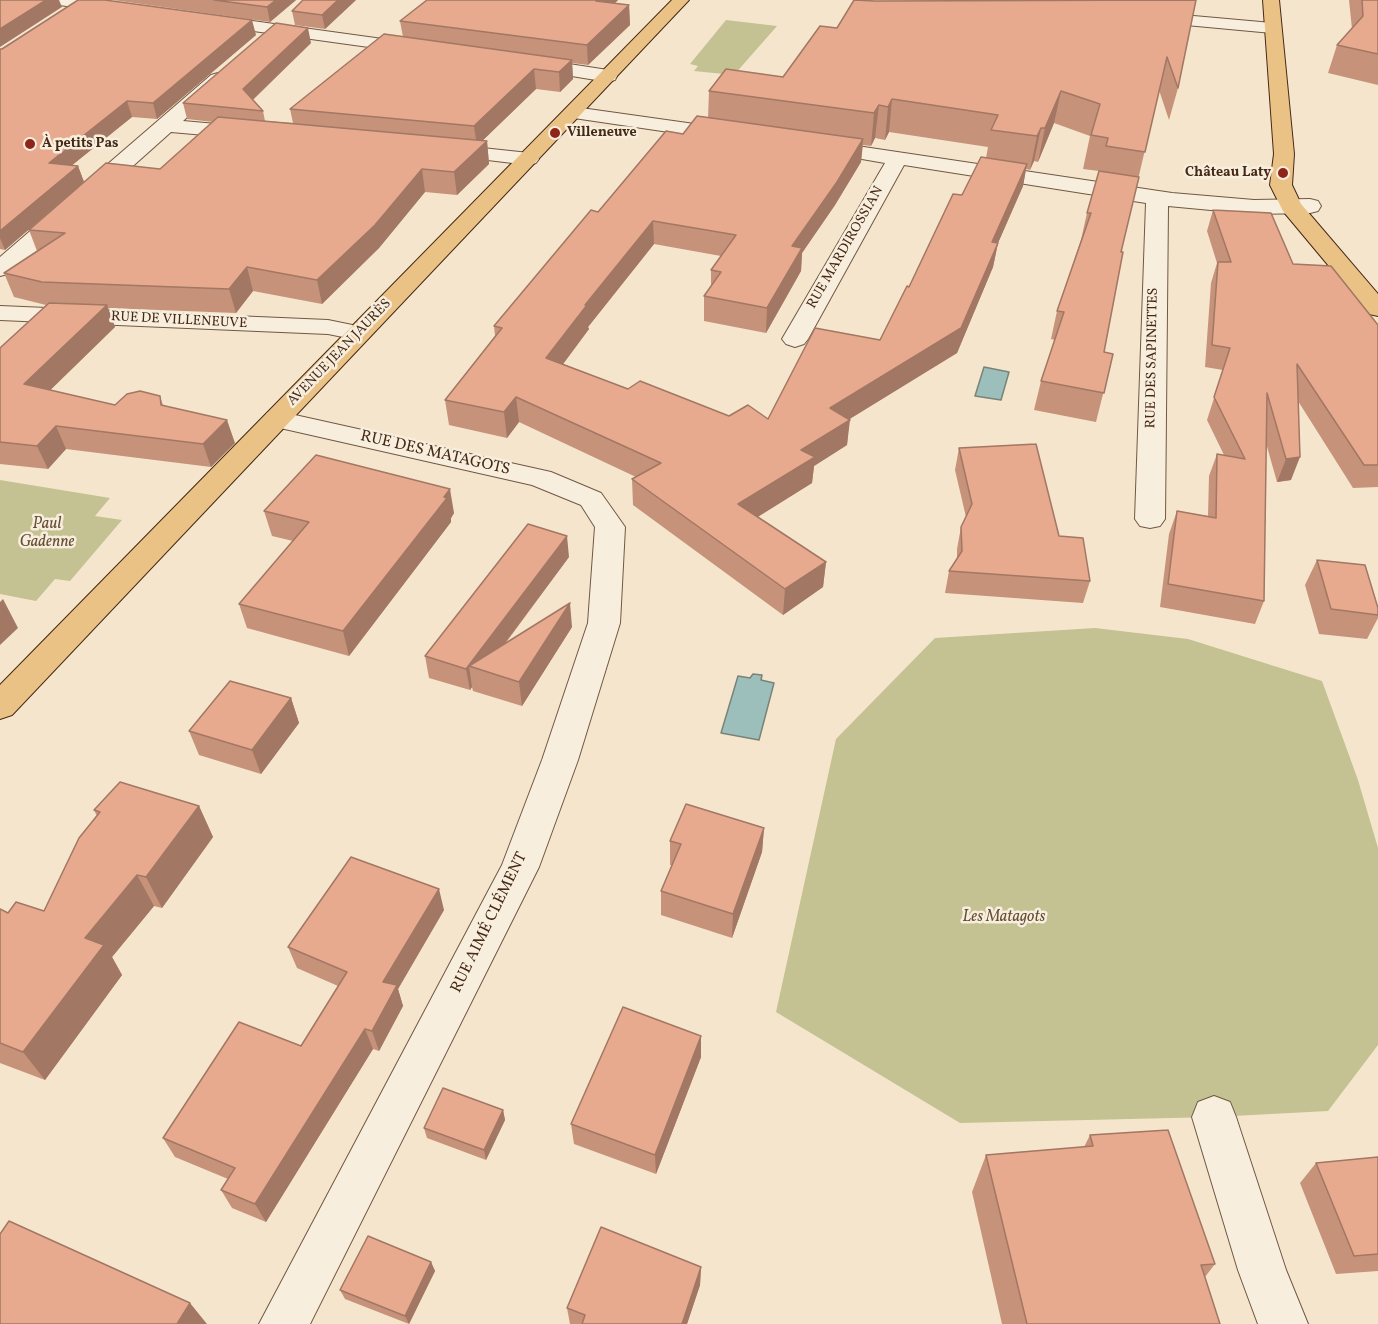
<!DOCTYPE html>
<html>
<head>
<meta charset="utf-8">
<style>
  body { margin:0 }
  canvas { display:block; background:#f4e5cc }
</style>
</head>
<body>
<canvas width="1378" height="1324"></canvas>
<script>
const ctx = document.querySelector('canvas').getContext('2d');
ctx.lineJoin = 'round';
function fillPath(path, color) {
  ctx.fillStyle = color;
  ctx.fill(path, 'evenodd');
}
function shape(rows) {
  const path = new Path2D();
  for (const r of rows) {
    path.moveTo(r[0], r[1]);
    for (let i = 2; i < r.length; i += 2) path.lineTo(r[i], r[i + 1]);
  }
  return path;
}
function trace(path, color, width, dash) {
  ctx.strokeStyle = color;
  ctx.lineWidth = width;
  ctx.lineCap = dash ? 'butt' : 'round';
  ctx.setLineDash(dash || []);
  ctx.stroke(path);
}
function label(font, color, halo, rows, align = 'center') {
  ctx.font = font + ' Vollkorn,serif';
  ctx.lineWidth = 5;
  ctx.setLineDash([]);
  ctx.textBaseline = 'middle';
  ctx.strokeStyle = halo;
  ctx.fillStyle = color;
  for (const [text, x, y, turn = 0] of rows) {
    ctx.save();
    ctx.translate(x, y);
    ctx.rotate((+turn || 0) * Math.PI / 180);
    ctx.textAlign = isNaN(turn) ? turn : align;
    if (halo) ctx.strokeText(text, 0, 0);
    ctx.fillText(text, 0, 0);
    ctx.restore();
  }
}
const green = shape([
  [726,20,777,26,734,75,694,71,698,66,690,64],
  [0,480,110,498,95,516,122,520,70,581,55,579,36,601,0,594],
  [1095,628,1188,639,1322,681,1358,780,1378,848,1378,1045,1328,1111,1214,1117,960,1123,776,1012,836,739,935,638]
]);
const water = shape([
  [984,367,1009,372,1001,400,975,396,984,367],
  [753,674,762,675,761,680,774,683,759,740,721,733,738,676,750,678,753,674]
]);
const minor = shape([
  [51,0,97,0,125,4,128,8,125,12,119,13,59,5,51,0],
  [1149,12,1272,23,1278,24,1281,28,1278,32,1272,33,1143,21,1140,17,1143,13,1149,12],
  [209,15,419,44,425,45,428,49,425,53,419,54,203,24,200,20,203,16,209,15],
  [530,58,608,70,615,72,617,76,615,80,608,82,523,68,521,64,523,60,530,58],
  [218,73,225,75,227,79,225,83,183,121,250,127,257,129,260,133,257,137,250,139,171,132,49,241,8,274,0,276,0,257,211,75,218,73],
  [574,107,730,129,737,131,740,135,737,139,730,141,567,117,564,113,567,109,574,107],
  [817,140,1172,193,1254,200,1310,199,1318,201,1321,206,1318,211,1310,213,1254,214,1168,206,1165,519,1160,526,1150,528,1140,526,1135,519,1146,203,904,165,808,339,804,344,795,347,786,344,782,339,885,163,810,150,807,146,810,142,817,140],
  [445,144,529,153,536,155,539,159,536,163,529,165,438,154,435,150,438,146,445,144],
  [0,306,328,320,367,328,370,333,367,338,358,340,328,334,0,320,0,306],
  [277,411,551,472,601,493,625,527,620,623,578,760,539,867,310,1324,259,1324,502,865,542,760,588,623,595,527,581,505,532,485,267,425,263,419,267,413,277,411],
  [1214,1096,1230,1102,1236,1117,1286,1270,1308,1324,1258,1324,1238,1270,1192,1117,1198,1102,1214,1096]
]);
const major = shape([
  [672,0,689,0,12,715,0,719,0,685,672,0],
  [1263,0,1279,0,1294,154,1292,185,1301,204,1378,294,1378,316,1369,314,1283,211,1270,185,1274,154,1263,0]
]);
const wall = shape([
  [113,0,296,0,270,22],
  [356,0,325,29,295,25,292,11],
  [618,0,614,4,629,5,630,25,588,65,572,63,573,79,560,92,536,89,482,141,487,141,489,164,457,195,425,192,379,248,322,304,253,291,236,313,108,308,115,327,50,390,115,405,160,396,163,405,235,443,211,467,66,449,48,469,0,464,0,348,46,305,14,297,4,273,37,251,29,230,160,169,213,122,187,119,183,103,311,43,253,100,263,111,265,121,293,123,290,109,403,37,400,21],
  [1196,0,1178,88,1169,120,1159,90,1121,252,1104,352,1113,354,1096,422,1034,410,1041,381,1055,340,1051,339,1057,311,1081,240,1087,213,1099,171,1083,169,1090,136,1054,123,1038,162,1034,161,1030,170,1026,169,1023,186,998,243,993,267,957,353,849,419,847,445,814,466,812,483,757,517,826,562,823,587,783,615,633,505,632,479,636,477,519,422,507,438,449,425,445,400,495,336,494,326,598,212,683,134,708,118,709,91,783,77,837,28,875,1],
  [889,132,988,147,986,158,962,195,909,287,880,340,768,419,729,416,628,389,563,364,589,329,588,327,654,244,721,256,711,270,711,286,704,296,704,321,766,333,801,271,802,253,835,205,861,162,863,145,871,146,875,138,885,140],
  [1349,0,1378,0,1378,85,1328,73,1337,45,1352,29],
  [256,35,157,119,132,117,72,165,78,166,84,182,5,250,0,249,0,49],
  [1213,210,1293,264,1378,325,1378,487,1353,488,1298,401,1291,480,1277,482,1266,443,1264,601,1255,624,1160,607,1169,534,1177,511,1208,516,1209,476,1217,454,1224,455,1207,420,1223,370,1205,367,1211,283,1217,263,1207,231],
  [959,448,1059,536,1090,581,1083,603,945,593,949,571,957,559,957,549,961,527,966,517,955,470],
  [264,511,454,513,451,518,451,522,349,656,247,628,239,604,293,541,272,536],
  [569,557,505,644,572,627,522,706,473,691,472,687,470,690,429,678,425,656],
  [1317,560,1378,608,1378,618,1367,639,1319,634,1305,585],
  [291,698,299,723,261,774,199,755,189,731],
  [199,806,213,837,162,908,154,906,112,957,122,975,45,1080,0,1063,0,909,8,913,44,911,97,816,94,810],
  [764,828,762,852,732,938,661,915,661,891,672,865,670,865,670,841],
  [444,910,398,989,403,1006,379,1051,373,1049,266,1222,232,1208,221,1190,228,1179,175,1157,163,1138,301,1046,338,986,297,968,288,947],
  [701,1036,701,1057,656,1174,574,1144,571,1124],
  [503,1110,505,1120,486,1160,427,1138,424,1128],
  [1090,1135,1215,1264,1205,1277,1220,1324,1002,1324,972,1192,986,1155,1084,1147],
  [1378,1157,1378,1271,1336,1274,1300,1183,1316,1163],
  [431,1262,435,1271,409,1324,345,1299,340,1290],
  [701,1267,700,1285,687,1324,570,1324,567,1308]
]);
const shadedWall = shape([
  [46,0,59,0,62,7,0,47,0,29],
  [276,0,296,0,270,22,267,7],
  [338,0,356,0,325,29,322,15],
  [597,0,618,0,597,20,596,1],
  [629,5,630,25,588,65,587,45],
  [252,20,256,35,157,119,153,103],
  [308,28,311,43,247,105,243,89],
  [572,60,573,79,560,92,559,72],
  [534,69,536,89,477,146,474,126],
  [1061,91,1054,123,1038,162,1045,128],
  [892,99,889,132,885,140,888,107],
  [127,101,132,117,55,179,49,163],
  [879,105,875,138,871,146,874,113],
  [1041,128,1034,161,1030,170,1037,136],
  [863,139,861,162,835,205,802,253,801,271,766,333,767,308,792,246],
  [487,141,489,164,457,195,454,172],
  [1027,164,1023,186,998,243,993,267,957,353,827,433,830,408,992,242],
  [78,166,84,182,5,250,0,238,0,231],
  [422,169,425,192,379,248,322,304,317,280],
  [653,221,654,244,588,327,589,329,549,383,546,358,585,305],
  [247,267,253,291,236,313,229,289],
  [107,305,115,327,33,407,24,384],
  [516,397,519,422,507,438,504,412],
  [227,420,235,443,211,467,203,444],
  [850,420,847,445,814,466,812,483,737,530,738,504,801,450],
  [56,426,66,449,48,469,37,446],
  [1300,457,1291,480,1277,482,1286,459],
  [450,489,454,513,451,518,451,522,349,656,343,631],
  [567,536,569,557,484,671,469,666,472,687,470,690,466,669],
  [826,562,823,587,783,615,785,589],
  [3,599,18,628,0,645,0,602],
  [570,603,572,627,522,706,519,682],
  [291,698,299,723,261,774,252,750],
  [199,806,213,837,162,908,146,877],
  [764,828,762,852,732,938,733,914],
  [137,875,154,906,112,957,122,975,45,1080,23,1052,85,938],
  [439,889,444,910,398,989,403,1006,379,1051,372,1031,383,982],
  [365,1029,373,1049,266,1222,255,1204],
  [701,1036,701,1057,656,1174,655,1155],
  [503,1110,505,1120,486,1160,484,1150],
  [431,1262,435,1271,409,1324,405,1316],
  [701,1267,700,1285,687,1324,682,1324],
  [190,1303,207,1324,177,1324]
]);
const building = shape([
  [0,0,46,0,0,29,0,0],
  [78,0,105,0,252,20,153,103,127,101,49,163,78,166,0,231,0,49,2,49,78,0],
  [214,0,276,0,267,7,214,0],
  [303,0,338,0,322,15,292,11,303,0],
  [427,0,597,0,596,1,629,5,587,45,400,21,427,0],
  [854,0,875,1,1196,0,1178,88,1167,57,1145,152,1106,146,1108,138,1091,135,1100,104,1061,91,1045,128,1041,128,1037,136,991,130,998,115,892,99,888,107,879,105,874,113,709,91,726,69,783,77,820,26,837,28,854,0],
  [1362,0,1378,0,1378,54,1337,45,1363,16,1362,0],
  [276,23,308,28,243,89,263,111,183,103,276,23],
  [384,34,572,60,559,72,534,69,474,126,290,109,384,34],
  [697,116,863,139,837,182,792,246,802,248,767,308,704,296,721,272,711,270,736,235,653,221,585,305,587,305,546,358,628,389,640,381,729,416,748,405,768,419,815,328,880,340,907,286,909,287,953,194,962,195,981,157,1027,164,992,242,998,243,961,328,830,408,850,420,801,450,815,457,738,504,826,562,785,589,632,479,661,463,516,397,504,412,445,400,502,328,494,326,591,210,598,212,666,131,683,134,697,116],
  [218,117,487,141,454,172,422,169,375,225,317,280,247,267,229,289,42,282,4,273,65,233,29,230,106,163,160,169,218,117],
  [1099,171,1139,177,1121,252,1123,252,1104,352,1113,354,1104,393,1041,381,1064,312,1057,311,1091,213,1087,213,1099,171],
  [1213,210,1271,213,1293,264,1331,266,1378,325,1378,465,1364,465,1297,364,1300,457,1286,459,1267,393,1264,601,1168,584,1177,511,1216,518,1217,454,1245,459,1214,397,1230,348,1212,345,1218,262,1231,262,1213,210],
  [49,303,107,305,24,384,115,405,127,394,140,391,160,396,161,405,227,420,203,444,56,426,37,446,0,442,0,348,49,303],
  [1036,444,1059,536,1083,538,1090,581,949,571,962,551,961,527,972,504,959,448,1036,444],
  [316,455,450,489,444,497,447,498,343,631,239,604,309,522,264,511,316,455],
  [528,524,567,536,466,669,425,656,528,524],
  [1317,560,1365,565,1378,608,1378,615,1331,609,1317,560],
  [570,603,519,682,469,666,570,603],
  [230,681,291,698,252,750,189,731,230,681],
  [120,782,199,806,146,877,137,875,85,938,104,945,23,1052,0,1043,0,909,8,913,16,902,44,911,79,838,100,812,94,810,120,782],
  [686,804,764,828,733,914,661,891,681,844,670,841,686,804],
  [351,857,439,889,383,982,397,985,372,1031,365,1029,255,1204,221,1190,235,1168,163,1138,239,1022,301,1046,347,972,288,947,351,857],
  [623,1007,701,1036,655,1155,571,1124,623,1007],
  [443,1088,503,1110,484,1150,424,1128,443,1088],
  [1168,1130,1215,1264,1201,1265,1220,1324,1027,1324,986,1155,1093,1146,1090,1135,1168,1130],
  [1378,1157,1378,1254,1354,1256,1316,1163,1378,1157],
  [9,1221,190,1303,177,1324,0,1324,0,1234,9,1221],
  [601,1227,701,1267,682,1324,582,1324,585,1315,567,1308,601,1227],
  [368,1236,431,1262,405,1316,340,1290,368,1236]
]);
const markers = [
  [555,133,6,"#8f2418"],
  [30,144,6,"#8f2418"],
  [1283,173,6,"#8f2418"]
];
const farPoinames = [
  ["Villeneuve",567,133],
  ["À petits Pas",42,144],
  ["Château Laty",1271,173,"right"]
];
const farStreetnames = [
  ["RUE MARDIROSSIAN",846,248,-60],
  ["RUE DE VILLENEUVE",179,321,3],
  ["AVENUE JEAN JAURÈS",340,353,-46],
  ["RUE DES SAPINETTES",1153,358,-89]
];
const streetNames = [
  ["RUE DES MATAGOTS",435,454,13],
  ["RUE AIMÉ CLÉMENT",490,923,-64]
];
const parkNames = [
  ["Paul",47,525],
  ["Gadenne",47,543],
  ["Les Matagots",1004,918]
];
fillPath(green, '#c4c292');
fillPath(water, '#9cbfbb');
trace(water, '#798378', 1.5);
trace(minor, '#715842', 2);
trace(major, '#452914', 2);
fillPath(minor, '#f8eede');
fillPath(major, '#eac286');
fillPath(wall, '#c7927a');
fillPath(shadedWall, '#a27763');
fillPath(building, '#e7aa8e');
trace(building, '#a27763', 1.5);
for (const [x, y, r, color] of markers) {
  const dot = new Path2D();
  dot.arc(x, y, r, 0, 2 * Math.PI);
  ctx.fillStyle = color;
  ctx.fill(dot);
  trace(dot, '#f8eede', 2);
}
label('bold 14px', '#452914', '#f8eede', farPoinames, 'left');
label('14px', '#452914', '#f8eede', farStreetnames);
label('16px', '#452914', '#f8eede', streetNames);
label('italic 16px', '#654f34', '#f8eede', parkNames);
</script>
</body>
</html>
